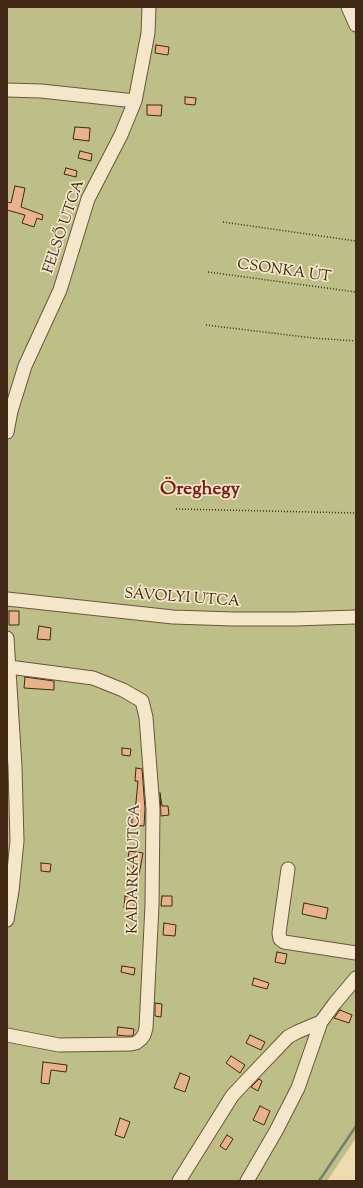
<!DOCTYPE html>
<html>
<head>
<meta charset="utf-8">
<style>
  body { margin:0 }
  #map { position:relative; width:363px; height:1188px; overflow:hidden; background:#efd9af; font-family:"Sorts Mill Goudy",serif }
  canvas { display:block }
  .frame { position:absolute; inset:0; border:8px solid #412815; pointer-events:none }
</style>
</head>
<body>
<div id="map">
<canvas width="363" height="1188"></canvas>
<div class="frame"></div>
</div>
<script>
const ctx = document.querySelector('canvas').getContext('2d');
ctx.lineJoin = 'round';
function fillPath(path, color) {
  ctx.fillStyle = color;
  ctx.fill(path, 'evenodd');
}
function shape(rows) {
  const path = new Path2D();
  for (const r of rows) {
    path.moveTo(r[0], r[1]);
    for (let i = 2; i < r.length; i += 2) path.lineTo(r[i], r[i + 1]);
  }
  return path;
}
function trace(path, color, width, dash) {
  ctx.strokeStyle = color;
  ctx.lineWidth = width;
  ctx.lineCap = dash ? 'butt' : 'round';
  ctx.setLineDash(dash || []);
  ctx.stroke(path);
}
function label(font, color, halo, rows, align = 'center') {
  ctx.font = font + ' "Sorts Mill Goudy",serif';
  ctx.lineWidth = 3.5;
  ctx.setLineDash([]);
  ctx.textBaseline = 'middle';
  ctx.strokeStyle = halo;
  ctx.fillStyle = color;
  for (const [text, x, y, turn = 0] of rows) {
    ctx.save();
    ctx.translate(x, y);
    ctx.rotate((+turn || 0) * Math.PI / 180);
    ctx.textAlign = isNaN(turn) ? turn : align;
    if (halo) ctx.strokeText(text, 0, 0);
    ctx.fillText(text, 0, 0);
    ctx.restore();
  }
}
const green = shape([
  [7,7,356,7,356,1138,327,1181,7,1181]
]);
const stream = shape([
  [319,1181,356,1126]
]);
const building = shape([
  [156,45,169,47,168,55,155,53,156,45],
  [185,97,196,98,195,105,185,104,185,97],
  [147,105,162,105,161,116,147,115,147,105],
  [75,127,90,128,89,141,73,139,75,127],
  [80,151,92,154,91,161,78,158,80,151],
  [66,168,77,171,76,177,64,174,66,168],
  [15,186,25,188,21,207,43,215,42,220,37,218,34,227,22,223,25,215,7,210,7,202,11,203,15,186],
  [9,611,19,611,19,625,9,625,9,611],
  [39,626,51,628,50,640,37,639,39,626],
  [25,677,54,681,54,690,24,688,25,677],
  [122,748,131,749,130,756,122,755,122,748],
  [136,768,142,769,145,809,144,826,132,825,132,813,135,813,138,781,135,781,136,768],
  [160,793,162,806,168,806,169,815,161,816,160,793],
  [129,851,143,853,139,875,132,873,135,860,128,859,129,851],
  [41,863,51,864,50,872,41,871,41,863],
  [125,896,135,897,134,909,124,908,125,896],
  [162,896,172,896,172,906,161,906,162,896],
  [304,903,328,908,326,919,302,914,304,903],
  [164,923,176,925,175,936,163,935,164,923],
  [277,952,287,954,285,964,275,962,277,952],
  [122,966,135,968,134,975,121,972,122,966],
  [254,978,269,983,267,989,252,985,254,978],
  [155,1003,162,1004,161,1017,155,1016,155,1003],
  [340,1010,352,1015,349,1023,334,1018,340,1010],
  [118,1027,134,1029,133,1036,126,1036,117,1035,118,1027],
  [250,1035,265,1042,261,1050,246,1043,250,1035],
  [231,1056,245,1065,240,1073,226,1063,231,1056],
  [43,1062,67,1065,66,1072,51,1070,49,1084,41,1083,43,1062],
  [180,1073,190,1077,185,1092,174,1088,180,1073],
  [259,1079,262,1081,258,1091,251,1087,259,1079],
  [260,1106,270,1111,264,1125,253,1120,260,1106],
  [120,1118,130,1122,124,1138,115,1135,120,1118],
  [227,1135,233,1139,226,1150,220,1146,227,1135]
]);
const path = shape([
  [223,222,356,241],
  [208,272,356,292],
  [206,325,313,338,356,341],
  [176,509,356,513]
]);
const minor = shape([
  [348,7,356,25],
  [7,90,41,91,135,101],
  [7,432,11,411,25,366,60,290,88,199,121,135,135,101,148,33,149,7],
  [7,599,173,617,233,619,294,619,356,617],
  [7,638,15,767,17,841,12,891,7,920],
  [288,869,279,933,280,939,284,942,356,953],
  [7,1035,59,1045,131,1044,136,1043,141,1039,144,1035,146,1028,152,905,153,809,146,717,142,701,123,690,93,678,9,667],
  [179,1181,232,1096,245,1082,288,1037,297,1032,321,1022],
  [247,1181,276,1131,298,1088,321,1022,335,1003,356,978]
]);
const streetNames = [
  ["FELSŐ UTCA",65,227,-71],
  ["CSONKA ÚT",284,272,8],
  ["SÁVOLYI UTCA",182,599,4],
  ["KADARKA UTCA",135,869,-89]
];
const districtNames = [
  ["Öreghegy",200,491]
];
fillPath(green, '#bdbe88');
trace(stream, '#76806e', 2.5);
fillPath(building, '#e8b38a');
trace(building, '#412815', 1);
trace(minor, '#6c543c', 15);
trace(path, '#412815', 1.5, [1, 2]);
trace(minor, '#f5e6cb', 13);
label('15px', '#412815', '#f5e6cb', streetNames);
label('bold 19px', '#7a1f14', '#f5e6cb', districtNames);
</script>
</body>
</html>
